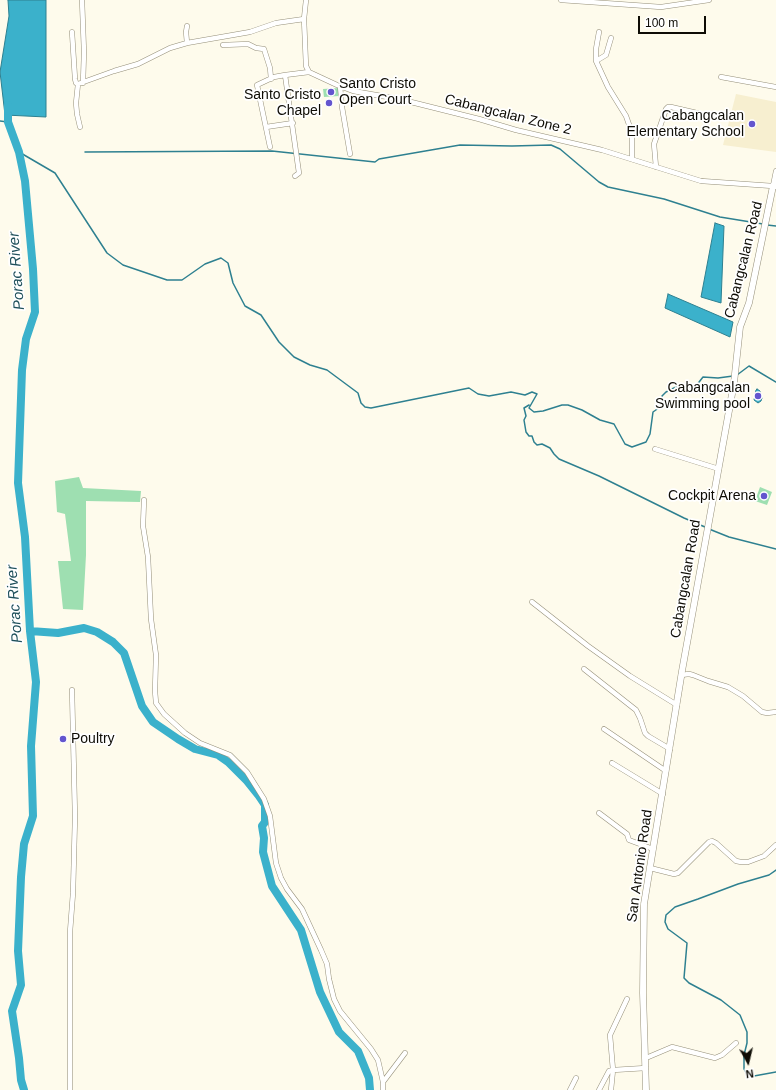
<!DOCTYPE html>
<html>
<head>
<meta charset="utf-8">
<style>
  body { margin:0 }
  #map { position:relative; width:776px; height:1090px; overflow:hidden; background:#fefbec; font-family:Helvetica,sans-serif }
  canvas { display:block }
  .north { position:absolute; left:728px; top:1042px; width:40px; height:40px; -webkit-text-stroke:3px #fff; paint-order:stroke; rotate:172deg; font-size:11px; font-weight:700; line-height:16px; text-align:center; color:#0e0c05 }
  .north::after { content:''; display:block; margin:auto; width:14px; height:18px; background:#0e0c05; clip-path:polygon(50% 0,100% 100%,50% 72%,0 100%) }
  .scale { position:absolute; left:638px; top:16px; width:68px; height:18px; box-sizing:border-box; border:2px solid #0e0c05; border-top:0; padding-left:5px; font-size:12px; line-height:14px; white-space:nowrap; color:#0e0c05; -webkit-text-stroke:3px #fff; paint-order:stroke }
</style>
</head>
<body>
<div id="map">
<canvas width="776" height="1090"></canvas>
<div class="north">N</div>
<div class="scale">100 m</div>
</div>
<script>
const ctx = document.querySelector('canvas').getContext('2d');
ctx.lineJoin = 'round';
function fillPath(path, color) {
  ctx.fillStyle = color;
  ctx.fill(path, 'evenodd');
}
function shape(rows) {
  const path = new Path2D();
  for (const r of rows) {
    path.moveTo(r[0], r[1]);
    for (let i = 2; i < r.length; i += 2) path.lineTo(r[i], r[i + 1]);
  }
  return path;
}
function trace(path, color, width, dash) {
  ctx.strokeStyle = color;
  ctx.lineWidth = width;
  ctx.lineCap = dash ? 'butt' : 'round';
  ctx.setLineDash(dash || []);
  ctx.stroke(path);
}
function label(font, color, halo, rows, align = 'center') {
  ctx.font = font + ' Helvetica,sans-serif';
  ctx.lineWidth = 3.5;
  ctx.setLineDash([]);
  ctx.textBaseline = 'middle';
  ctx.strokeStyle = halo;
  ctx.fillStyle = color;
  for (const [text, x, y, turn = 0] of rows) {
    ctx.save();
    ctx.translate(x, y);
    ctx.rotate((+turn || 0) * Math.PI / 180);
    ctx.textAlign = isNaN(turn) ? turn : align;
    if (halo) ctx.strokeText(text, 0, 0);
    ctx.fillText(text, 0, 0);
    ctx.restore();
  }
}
const built = shape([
  [736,94,776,102,776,152,723,145]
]);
const green = shape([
  [339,88,339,96,324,97,323,89],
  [79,477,83,488,141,491,140,502,86,501,86,555,83,610,63,609,58,561,71,561,65,514,57,512,55,481],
  [760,487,772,492,767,505,755,501]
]);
const water = shape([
  [8,0,46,0,46,117,5,115,0,72,9,16,8,0],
  [715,223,724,226,721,303,701,297,715,223],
  [668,294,733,322,730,337,665,308,668,294],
  [757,389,760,391,760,395,762,398,761,401,758,403,754,400,756,390,757,389]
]);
const stream = shape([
  [0,121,8,122],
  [19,152,55,173,107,253,123,265,167,280,182,280,205,264,221,258,228,263,233,283,245,306,261,315,279,342,294,357,310,365,327,370,358,393,361,403,365,407,371,408,469,388,478,394,489,396,511,392,525,395,532,392,537,394,529,408,534,412,543,411,562,405,568,405,582,410,600,420,614,424,625,444,632,447,646,442,650,434,653,412,663,405,662,396,666,392,676,387,684,388,696,386,703,377,718,378,733,376],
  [85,152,272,151,375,162,379,159,460,145,512,146,551,145,560,149,599,182,608,187,664,199,720,217,763,224],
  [767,225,776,226],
  [737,375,749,366,776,382],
  [529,405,524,408,526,416,524,420,526,432,529,436,532,436,534,442,537,445,542,444,550,448,554,454,559,459,599,476,684,518,705,527],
  [709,529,729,537,776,549],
  [776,870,769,875,738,884,698,899,675,907,666,915,665,922,668,929,687,943,684,978,689,983,721,1000,740,1015,747,1032,747,1043,744,1055,744,1069,748,1076,754,1076,776,1072]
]);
const river = shape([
  [8,105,8,122,19,152,25,181,33,269,35,312,26,339,22,370,18,483,25,537,30,631,36,682,31,746,33,816,24,844,21,877,18,951,21,985,12,1011,19,1058,21,1080,24,1090],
  [30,631,58,633,84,628,97,632,113,642,124,653,142,706,153,722,178,739,195,749,218,755,228,762,247,781,259,796,265,805,265,822,262,826,264,838,263,852,272,886,301,930,320,992,339,1032,358,1051,369,1078,370,1090]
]);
const minor = shape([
  [82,0,84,52,83,83],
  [306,0,304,19,306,66,309,72,337,85,353,91,399,99,479,119,516,130,602,150,701,181,773,186,776,171],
  [561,0,661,7,709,0],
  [72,32,75,79,76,83,78,84,114,71,138,64,170,48,187,43,250,32,276,23,304,19],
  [611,38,606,55,596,61,608,87,626,116,632,133,632,159],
  [187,43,186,32,187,26],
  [223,45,248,44,256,48,264,49,270,68,271,79],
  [596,61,596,49,599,32],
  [285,75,299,173,295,176],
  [721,77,776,87],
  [78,84,76,103,77,114,80,127],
  [340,86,342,107,350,154],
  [266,127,293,123],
  [270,147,257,85,274,77,285,75,309,72],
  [656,167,654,144,666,109,668,107,671,107,697,113],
  [655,449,719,469],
  [144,500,143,526,148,557,151,619,156,655,155,691,156,703,164,714,185,733,200,743,230,755,247,772,264,799,270,816,276,863,281,878,287,889,302,909,321,950,327,964,329,979,334,999,340,1011,371,1049,378,1060,383,1082,383,1090],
  [532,602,588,646,630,676,677,705],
  [584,669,636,710,640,718,645,733,648,736,670,749],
  [681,675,689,674,693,675,708,681,728,687,743,696,762,712,767,713,776,712],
  [604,729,666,771],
  [612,763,663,794],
  [599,813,627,834,629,840,653,849],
  [650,868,674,874,678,873,709,842,712,841,716,843,736,861,741,862,748,862,764,856,776,845],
  [646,1058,672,1047,715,1058,722,1055,736,1043],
  [383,1082,405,1053],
  [70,1090,70,932,73,893,75,817,72,690],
  [570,1090,576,1078],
  [599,1090,609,1071,613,1070,610,1035,627,999],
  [611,1090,613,1070,646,1068]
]);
const tertiary = shape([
  [646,1090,643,993,644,904,682,671,734,383,740,327,749,303,773,186,776,186]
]);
const markers = [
  [331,92,4,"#6355ce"],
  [329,103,4,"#6355ce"],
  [752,124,4,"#6355ce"],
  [758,396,4,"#6355ce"],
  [764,496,4,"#6355ce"],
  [63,739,4,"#6355ce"]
];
const poiNames = [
  ["Santo Cristo",339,84,"left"],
  ["Open Court",339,100,"left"],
  ["Santo Cristo",321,95],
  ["Chapel",321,111],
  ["Cabangcalan",744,116],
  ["Elementary School",744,132],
  ["Cabangcalan",750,388],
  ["Swimming pool",750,404],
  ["Cockpit Arena",756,496],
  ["Poultry",71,739,"left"]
];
const streetNames = [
  ["Cabangcalan Zone 2",508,115,14],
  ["Cabangcalan Road",744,260,-76],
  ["Cabangcalan Road",686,579,-80],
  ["San Antonio Road",640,866,-82]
];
const waterNames = [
  ["Porac River",17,271,-94],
  ["Porac River",15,604,-94]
];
fillPath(built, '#f7efd0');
fillPath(green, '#9edfb1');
fillPath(water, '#3bb1cb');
trace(water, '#2e8090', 1);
trace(stream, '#2e8090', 1.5);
trace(river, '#3bb1cb', 8);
trace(minor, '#958f79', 5.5);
trace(tertiary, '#958f79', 7);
trace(minor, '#fff', 4.5);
trace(tertiary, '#fff', 6);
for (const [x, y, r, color] of markers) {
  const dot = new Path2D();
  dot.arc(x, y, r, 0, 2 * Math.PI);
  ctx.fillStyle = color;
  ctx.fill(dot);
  trace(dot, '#fff', 1.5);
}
label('14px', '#0e0c05', '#fff', poiNames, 'right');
label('14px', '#0e0c05', '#fff', streetNames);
label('italic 15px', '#1f505b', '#fff', waterNames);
</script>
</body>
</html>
